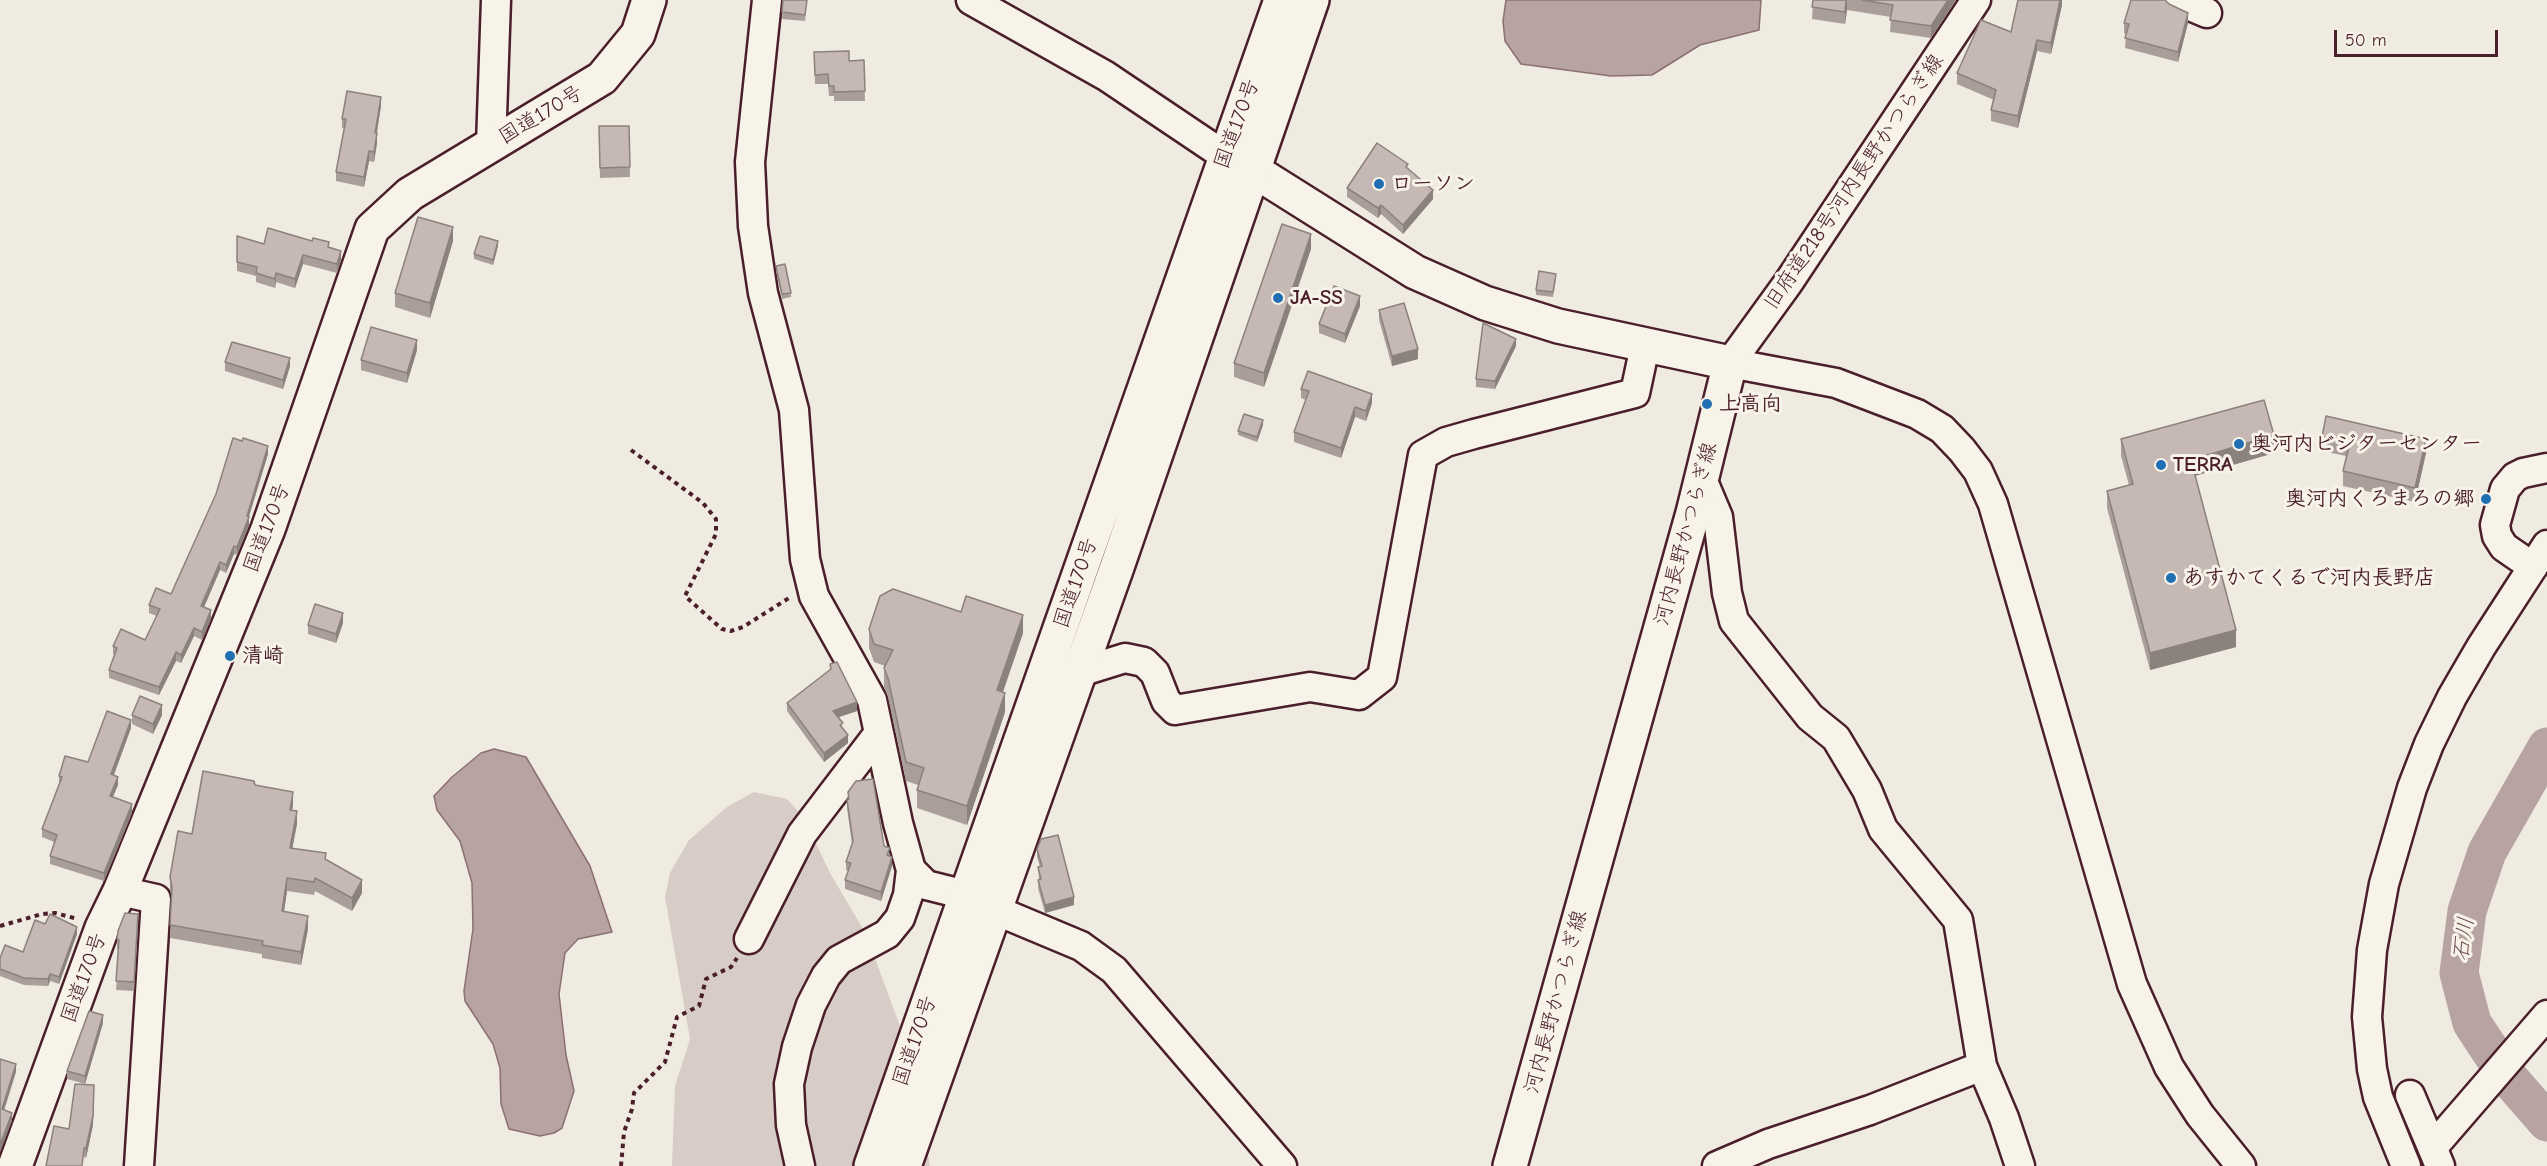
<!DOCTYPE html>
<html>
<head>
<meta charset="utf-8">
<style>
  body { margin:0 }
  #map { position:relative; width:2547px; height:1166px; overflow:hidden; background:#f0ebe0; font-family:"Comic Neue",sans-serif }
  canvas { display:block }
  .scale { position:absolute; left:2334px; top:30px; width:164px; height:27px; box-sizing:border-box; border:3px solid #4a1f2b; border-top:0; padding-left:8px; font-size:18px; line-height:21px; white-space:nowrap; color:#4a1f2b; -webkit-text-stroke:4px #f7f3e8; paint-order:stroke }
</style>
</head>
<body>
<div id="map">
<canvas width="2547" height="1166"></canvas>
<div class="scale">50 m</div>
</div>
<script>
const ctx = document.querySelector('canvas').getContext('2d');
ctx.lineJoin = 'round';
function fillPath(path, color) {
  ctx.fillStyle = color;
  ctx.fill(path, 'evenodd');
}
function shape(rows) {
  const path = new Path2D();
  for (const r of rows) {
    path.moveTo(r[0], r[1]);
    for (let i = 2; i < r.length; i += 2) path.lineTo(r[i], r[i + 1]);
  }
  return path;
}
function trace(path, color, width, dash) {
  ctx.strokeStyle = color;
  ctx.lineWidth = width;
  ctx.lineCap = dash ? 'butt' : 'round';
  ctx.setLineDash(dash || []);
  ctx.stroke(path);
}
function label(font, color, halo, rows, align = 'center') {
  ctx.font = font + ' "Comic Neue","Klee One",sans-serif';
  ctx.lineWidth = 6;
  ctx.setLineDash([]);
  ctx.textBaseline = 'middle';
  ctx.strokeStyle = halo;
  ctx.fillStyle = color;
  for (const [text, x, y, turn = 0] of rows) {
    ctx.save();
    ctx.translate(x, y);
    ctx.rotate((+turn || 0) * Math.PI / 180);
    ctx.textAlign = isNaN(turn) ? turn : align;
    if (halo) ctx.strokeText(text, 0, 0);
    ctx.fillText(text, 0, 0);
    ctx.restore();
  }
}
const green = shape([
  [754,792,787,799,804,818,830,873,866,934,908,1048,930,1166,672,1166,675,1086,690,1039,665,897,670,873,689,840,727,807]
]);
const water = shape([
  [1506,0,1761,0,1759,30,1700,45,1652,75,1611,76,1521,64,1505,41,1503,21,1506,0],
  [494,749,526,757,590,866,612,932,578,939,565,953,559,994,566,1055,574,1091,562,1128,554,1133,540,1136,509,1129,501,1104,500,1068,493,1044,465,1001,464,991,473,929,472,883,460,841,437,810,434,796,452,777,481,753,494,749]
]);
const river = shape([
  [2547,747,2487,852,2467,911,2459,973,2472,1023,2507,1076,2547,1122]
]);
const path = shape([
  [631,450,703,503,716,519,716,534,685,596,722,629,731,631,743,627,789,598],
  [0,926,42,914,55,913,78,919],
  [621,1166,624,1132,632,1109,634,1093,665,1062,677,1017,699,1006,706,979,731,967,737,958]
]);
const minor = shape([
  [767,0,750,162,753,226,763,293,794,410,805,559,814,596,872,700,898,823,911,870,926,885,966,895,995,910,1081,946,1114,970,1282,1166],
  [971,0,1106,76,1225,156],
  [1976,0,1788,283,1730,363,1836,383,1917,414,1942,429,1962,450,1978,471,1993,504,2132,984,2169,1067,2200,1115,2241,1166],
  [2176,0,2207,13],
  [491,145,496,0],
  [1702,479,1718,517,1727,593,1734,621,1810,717,1836,738,1867,790,1883,829,1958,920,1982,1066,2004,1118,2020,1166],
  [2533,567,2504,547,2497,536,2495,525,2505,489,2515,477,2523,473,2547,468],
  [1080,672,1125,658,1144,662,1155,673,1166,701,1175,710,1310,687,1359,695,1382,677,1423,455,1446,442,1474,434,1635,393,1645,346],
  [120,891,156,899,139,1166],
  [749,939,802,834,879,733],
  [2410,1095,2440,1166],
  [2433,1147,2547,1015],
  [800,1166,791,1125,789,1084,797,1047,811,1005,826,976,839,960,887,934,900,918,908,895,911,870],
  [1717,1166,1768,1144,1870,1110,1982,1066],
  [2406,1166,2378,1097,2372,1069,2367,1017,2372,950,2384,884,2412,788,2429,744,2452,697,2481,647,2547,545]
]);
const major = shape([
  [1228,157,1253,170,1415,272,1485,303,1558,326,1730,363,1693,513,1510,1166]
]);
const highway = shape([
  [15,1166,102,928,120,891,268,529,372,229,410,194,602,78,638,34,649,0],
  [871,1166,1281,0],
  [904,1166,1117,567,1312,0]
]);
const wall = shape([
  [783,0,807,0,805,21,782,19],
  [1813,0,1956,0,1931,38,1890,32,1891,17,1847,10,1845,24,1812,19],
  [2062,0,2062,5,2051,54,2037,51,2018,128,1991,121,1991,110,1994,100,1957,84,1957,73,2011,32],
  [2169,4,2188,23,2178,62,2125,48,2126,34,2124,33,2124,23],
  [814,52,849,61,864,60,865,101,834,101,834,96,829,96,828,84,815,84],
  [381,106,377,133,377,143,374,162,369,161,364,187,336,181,336,172,344,128,342,128,342,119],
  [599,126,629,126,630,177,600,178],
  [1408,168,1433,199,1403,234,1381,214,1378,218,1347,197,1347,188],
  [237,236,264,244,329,247,341,260,337,273,303,264,295,288,276,282,275,288,256,282,256,276,237,271],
  [453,241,430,318,395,307,395,293],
  [498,246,493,265,474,259,474,254],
  [1311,249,1264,387,1234,377,1234,363],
  [776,266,791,293,791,297,782,299,776,271],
  [1556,279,1553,297,1536,295,1536,290],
  [1360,306,1345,343,1319,333,1319,324],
  [1379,310,1418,359,1392,366,1379,320],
  [1516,346,1495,389,1476,387,1476,379],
  [417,350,407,383,361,370,361,360],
  [225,362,290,366,283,389,225,371],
  [1301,389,1372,403,1366,421,1355,417,1341,458,1294,442,1294,432,1306,400,1301,398],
  [1263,425,1257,442,1238,435,1238,431],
  [2322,437,2426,453,2415,502,2343,486,2343,471,2346,456,2322,451],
  [2121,439,2274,453,2195,476,2236,647,2150,670,2107,508,2107,491,2129,485,2121,456],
  [268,454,249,517,249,525,237,555,234,554,226,573,220,570,204,607,211,619,202,640,194,636,181,663,176,661,159,695,109,678,109,670,115,655,113,654,113,646,145,640,157,616,149,613,149,605,171,594],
  [343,623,336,643,308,634,308,625],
  [869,629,1023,633,1003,692,1005,712,967,825,917,808,917,790,918,785,906,781,888,697,884,687,884,668,885,666,874,662,869,648],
  [830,664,857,711,839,717,848,743,824,762,787,711,787,703,830,670],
  [132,715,162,715,153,734,132,724],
  [131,728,114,775,118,785,112,797,132,813,104,881,50,864,50,856,54,842,42,837,42,829,59,784,59,776,88,762],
  [255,785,293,805,292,810,297,824,292,848,326,860,362,893,352,911,315,891,314,895,287,891,284,912,308,929,301,965,262,958,262,954,170,938,172,898,170,890,170,877,192,834],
  [848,792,884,846,890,856,892,866,881,901,845,889,845,880,849,871,846,870,846,862,852,844,847,808],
  [1037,849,1074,905,1045,913,1038,888,1039,879,1038,867,1040,867,1037,857],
  [138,924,134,991,116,990,119,949,117,949,117,939],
  [77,934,59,984,50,981,48,986,24,985,0,976,0,958,23,952],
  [103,1023,85,1084,67,1079,67,1071],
  [93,1125,86,1158,84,1157,69,1129]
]);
const shadedWall = shape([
  [1847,0,1847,10,1845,24,1845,12],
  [1948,0,1956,0,1931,38,1931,26],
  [2060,0,2062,0,2062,5,2051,54,2051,43],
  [2188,13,2188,23,2178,62,2178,52],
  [2037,40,2037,51,2018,128,2018,116],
  [381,97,381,106,375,142,375,133],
  [377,133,377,143,374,162,374,152],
  [369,151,369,161,364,187,364,177],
  [1433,190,1433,199,1403,234,1403,225],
  [1381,205,1381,214,1378,218,1378,208],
  [453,227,453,241,430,318,430,303],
  [1311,234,1311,249,1264,387,1264,373],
  [498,241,498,246,493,265,493,260],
  [341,251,341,260,337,273,337,264],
  [303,255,303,264,295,288,295,279],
  [276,273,276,282,275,288,275,279],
  [1360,296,1360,306,1345,343,1345,334],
  [1516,339,1516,346,1495,389,1495,381],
  [417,340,417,350,407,383,407,373],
  [1418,349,1418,359,1392,366,1392,356],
  [290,358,290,366,283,389,283,380],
  [1372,394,1372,403,1366,421,1366,411],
  [1355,407,1355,417,1341,458,1341,448],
  [1263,420,1263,425,1257,442,1257,437],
  [2274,435,2274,453,2191,477,2191,460],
  [2426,439,2426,453,2415,502,2415,488],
  [268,446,268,454,248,519,249,517,249,525,237,555,237,547],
  [234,546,234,554,226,573,226,565],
  [220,562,220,570,201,614,201,606],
  [211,610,211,619,202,640,202,632],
  [343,613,343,623,336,643,336,634],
  [1023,615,1023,633,997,709,997,690],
  [194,628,194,636,181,663,181,655],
  [2236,630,2236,647,2150,670,2150,653],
  [176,652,176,661,159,695,159,687],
  [1005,693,1005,712,967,825,967,806],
  [857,702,857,711,833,719,833,711],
  [162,705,162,715,153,734,153,724],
  [131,720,131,728,111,782,111,774],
  [848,735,848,743,824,762,824,753],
  [118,777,118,785,110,804,110,796],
  [293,792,293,805,290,823,290,810],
  [132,804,132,813,104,881,104,873],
  [297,811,297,824,290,861,290,848],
  [892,857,892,866,881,901,881,892],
  [287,878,287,891,282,924,282,911],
  [362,880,362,893,352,911,352,898],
  [1074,897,1074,905,1045,913,1045,905],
  [138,914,138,924,134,991,134,982],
  [308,916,308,929,301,965,301,952],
  [77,927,77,934,59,984,59,977],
  [50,974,50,981,48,986,48,979],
  [103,1015,103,1023,85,1084,85,1076],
  [16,1064,16,1072,2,1117,2,1109],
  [94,1094,93,1125,86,1158,86,1148],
  [12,1113,12,1121,0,1152,0,1145]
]);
const building = shape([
  [783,0,807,0,805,15,782,12,783,0],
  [1813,0,1846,0,1845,12,1812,7,1813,0],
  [1862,0,1948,0,1931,26,1890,20,1893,5,1862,0],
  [2018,0,2060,0,2051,43,2037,40,2018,116,1991,110,1996,90,1957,73,1981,20,2011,32,2018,0],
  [2131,0,2165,0,2169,4,2188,13,2178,52,2125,38,2129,24,2124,23,2131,0],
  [849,51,849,61,864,60,865,91,834,92,834,86,829,86,828,74,815,75,814,52,849,51],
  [347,91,381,97,375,133,377,133,374,152,369,151,364,177,336,172,346,119,342,119,347,91],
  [599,126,629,126,630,167,600,168,599,126],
  [1377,143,1408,164,1406,167,1433,190,1403,225,1381,205,1378,208,1347,188,1377,143],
  [418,217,453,227,430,303,395,293,418,217],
  [1282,224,1311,234,1264,373,1234,363,1282,224],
  [268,228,312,241,313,238,329,242,328,247,341,251,337,264,303,255,295,279,276,273,275,279,256,273,257,267,237,262,237,236,264,244,268,228],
  [480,236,498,241,493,260,474,254,480,236],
  [785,264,791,293,782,294,776,266,785,264],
  [1539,271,1556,274,1553,292,1536,290,1539,271],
  [1334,286,1360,296,1345,334,1319,324,1334,286],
  [1404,303,1418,349,1392,356,1379,310,1404,303],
  [1483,323,1516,339,1495,381,1476,379,1483,323],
  [371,327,417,340,407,373,361,360,371,327],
  [232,342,290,358,283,380,225,362,232,342],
  [1308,371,1372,394,1366,411,1355,407,1341,448,1294,432,1309,391,1301,389,1308,371],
  [2264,400,2274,435,2191,460,2236,630,2150,653,2107,491,2133,484,2121,439,2264,400],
  [1244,414,1263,420,1257,437,1238,431,1244,414],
  [2326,416,2426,439,2415,488,2343,471,2350,443,2322,437,2326,416],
  [233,438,242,441,243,438,268,446,247,516,249,517,237,547,234,546,226,565,220,562,201,606,211,610,202,632,194,628,181,655,176,652,159,687,109,670,117,648,113,646,121,629,145,640,160,609,149,605,156,588,171,594,216,494,233,438],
  [893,589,961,612,966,596,1023,615,997,690,1005,693,967,806,917,790,924,768,906,762,888,678,884,668,893,650,874,644,869,629,880,596,893,589],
  [315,604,343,613,336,634,308,625,315,604],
  [837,662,857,702,833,711,843,723,840,725,848,735,824,753,787,703,831,669,830,664,837,662],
  [140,696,162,705,153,724,132,715,140,696],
  [107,711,131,720,111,774,118,777,110,796,132,804,104,873,50,856,57,835,42,829,62,777,59,776,65,756,88,762,107,711],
  [203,771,254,781,255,785,293,792,290,810,297,811,290,848,326,853,325,859,362,880,352,898,315,878,314,882,287,878,282,911,308,916,301,952,262,945,263,941,170,925,172,887,170,877,178,831,192,834,203,771],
  [873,779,884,846,890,848,887,855,892,857,881,892,845,880,851,863,846,862,853,841,847,800,849,799,848,792,856,781,873,779],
  [1058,835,1074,897,1045,905,1038,880,1041,879,1038,867,1042,866,1037,849,1041,839,1058,835],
  [125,913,138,914,134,982,116,981,119,940,117,939,118,931,125,913],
  [50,914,77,927,59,977,50,974,48,979,24,978,0,969,0,958,5,945,23,952,35,920,45,924,50,914],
  [89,1011,103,1015,85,1076,67,1071,89,1011],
  [0,1059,16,1064,2,1109,12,1113,0,1145,0,1059],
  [75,1084,94,1085,93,1116,86,1148,84,1148,82,1166,46,1166,54,1126,69,1129,75,1084]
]);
const markers = [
  [1379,184,6,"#1f6fb2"],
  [1278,298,6,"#1f6fb2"],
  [1707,404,6,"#1f6fb2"],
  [2239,444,6,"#1f6fb2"],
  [2161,465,6,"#1f6fb2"],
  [2486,499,6,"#1f6fb2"],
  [2171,578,6,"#1f6fb2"],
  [230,656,6,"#1f6fb2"]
];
const streetNames = [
  ["国道170号",541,115,-31],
  ["国道170号",1237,124,-70],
  ["旧府道218号河内長野かつらぎ線",1854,182,-56],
  ["国道170号",267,528,-69],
  ["河内長野かつらぎ線",1686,534,-75],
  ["国道170号",1076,583,-71],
  ["国道170号",84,978,-70],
  ["河内長野かつらぎ線",1556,1002,-75],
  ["国道170号",915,1041,-71]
];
const poiNames = [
  ["ローソン",1391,184],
  ["JA-SS",1290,298],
  ["上高向",1719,404],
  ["奥河内ビジターセンター",2251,444],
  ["TERRA",2173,465],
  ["奥河内くろまろの郷",2474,499,"right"],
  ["あすかてくるで河内長野店",2183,578],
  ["清崎",242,656]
];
const waterNames = [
  ["石川",2464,939,-82]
];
fillPath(green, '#d8cdc6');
fillPath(water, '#b7a4a2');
trace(water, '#8b6f72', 1.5);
trace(river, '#b7a4a2', 39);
trace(minor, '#4a1f2b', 33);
trace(major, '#4a1f2b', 38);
trace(highway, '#4a1f2b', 38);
trace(path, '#4a1f2b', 4, [4.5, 4.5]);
trace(minor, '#f7f3e8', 28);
trace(major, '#f7f3e8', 33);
trace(highway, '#f7f3e8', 33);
fillPath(wall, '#aa9e9a');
fillPath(shadedWall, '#8b817d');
fillPath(building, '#c6b8b3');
trace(building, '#8b817d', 1.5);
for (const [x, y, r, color] of markers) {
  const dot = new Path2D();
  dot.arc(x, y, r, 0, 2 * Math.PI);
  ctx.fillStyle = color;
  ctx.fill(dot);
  trace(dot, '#f7f3e8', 2);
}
label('21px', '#4a1f2b', '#f7f3e8', streetNames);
label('bold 21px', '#4a1f2b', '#f7f3e8', poiNames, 'left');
label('italic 22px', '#704e55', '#f7f3e8', waterNames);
</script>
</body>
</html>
